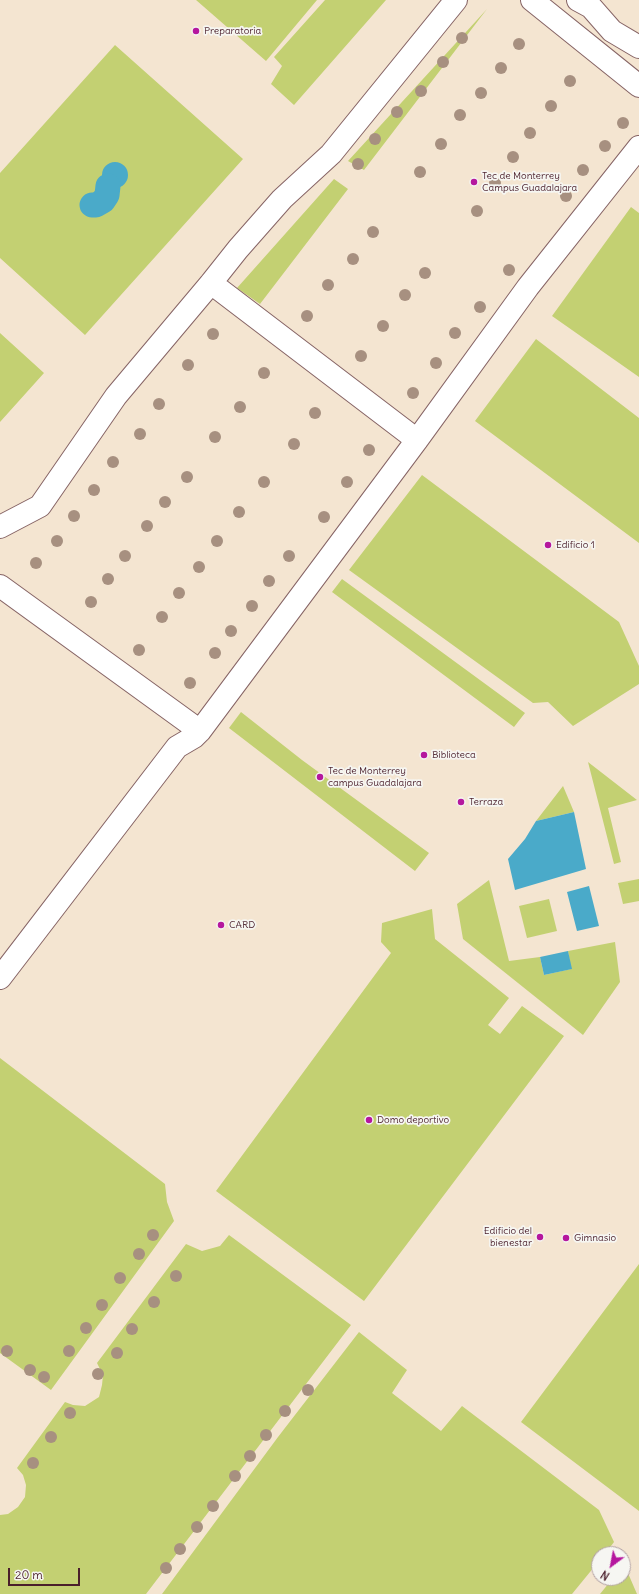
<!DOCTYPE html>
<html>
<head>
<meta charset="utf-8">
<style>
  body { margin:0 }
  #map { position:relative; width:639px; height:1594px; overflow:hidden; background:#f4e5d1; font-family:Delius,sans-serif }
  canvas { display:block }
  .north { position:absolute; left:591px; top:1546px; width:40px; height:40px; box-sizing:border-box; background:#f6f6f2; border:1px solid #b1a0a2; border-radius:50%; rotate:212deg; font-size:11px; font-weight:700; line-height:16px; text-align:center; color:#4a1f2b }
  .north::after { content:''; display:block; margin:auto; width:14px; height:18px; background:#b5179e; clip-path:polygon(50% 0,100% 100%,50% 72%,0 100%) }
  .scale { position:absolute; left:8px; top:1568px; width:72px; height:18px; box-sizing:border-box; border:2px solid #4a1f2b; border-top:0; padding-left:5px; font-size:12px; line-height:14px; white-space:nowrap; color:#4a1f2b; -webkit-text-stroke:3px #f6f6f2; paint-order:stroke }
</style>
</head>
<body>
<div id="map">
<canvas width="639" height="1594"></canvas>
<div class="north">N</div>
<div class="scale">20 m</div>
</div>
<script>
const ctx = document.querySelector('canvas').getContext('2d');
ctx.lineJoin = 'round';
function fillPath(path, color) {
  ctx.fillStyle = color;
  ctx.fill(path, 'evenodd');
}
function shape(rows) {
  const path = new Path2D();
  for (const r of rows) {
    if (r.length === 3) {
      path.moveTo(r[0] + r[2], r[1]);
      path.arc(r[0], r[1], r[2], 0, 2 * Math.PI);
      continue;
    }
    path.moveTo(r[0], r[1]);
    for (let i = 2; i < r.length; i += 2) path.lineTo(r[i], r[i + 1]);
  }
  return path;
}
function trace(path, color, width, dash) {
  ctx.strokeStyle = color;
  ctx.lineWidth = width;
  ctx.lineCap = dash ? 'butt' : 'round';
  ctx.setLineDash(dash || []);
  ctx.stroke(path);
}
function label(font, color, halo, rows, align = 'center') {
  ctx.font = font + ' Delius,sans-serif';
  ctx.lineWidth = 3.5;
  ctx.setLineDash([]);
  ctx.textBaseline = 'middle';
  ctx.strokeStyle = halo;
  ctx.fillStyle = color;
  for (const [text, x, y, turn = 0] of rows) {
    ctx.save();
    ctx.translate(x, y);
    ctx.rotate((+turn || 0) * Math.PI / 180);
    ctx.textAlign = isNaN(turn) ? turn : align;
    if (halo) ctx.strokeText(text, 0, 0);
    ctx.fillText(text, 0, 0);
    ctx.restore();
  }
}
const green = shape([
  [196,0,317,0,266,61],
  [325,0,386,0,294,105,271,84,282,66,274,57],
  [487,9,364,170,348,161],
  [115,45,243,159,85,335,0,258,0,173],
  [334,179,348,189,260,304,237,288],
  [631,207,639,213,639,377,552,316],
  [0,333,44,373,0,422],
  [536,339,639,418,639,543,475,421],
  [422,475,619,622,639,666,639,684,573,726,548,702,533,703,349,570],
  [342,579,525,713,514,727,332,592],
  [241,712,302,760,429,853,415,871,229,728],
  [588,762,637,800,608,808,621,862,614,864],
  [563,786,574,812,536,821],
  [639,879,639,901,623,904,618,883],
  [489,880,509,961,540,957,544,975,571,969,568,951,615,942,620,982,583,1035,463,939,457,904],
  [549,899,557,931,527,938,519,906],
  [432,909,435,939,509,998,488,1025,500,1034,522,1006,564,1036,364,1301,216,1191,391,953,381,942,382,923],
  [0,1058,165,1184,167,1202,174,1221,51,1390,0,1353],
  [229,1235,351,1325,146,1594,0,1594,0,1515,8,1514,18,1507,25,1497,26,1485,23,1475,17,1468,65,1402,73,1405,85,1406,99,1397,102,1385,103,1375,97,1363,186,1244,202,1251,220,1246],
  [639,1264,639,1511,521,1422],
  [359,1332,407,1370,392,1393,441,1431,462,1406,599,1510,614,1542,605,1554,599,1554,599,1561,572,1594,162,1594,278,1437],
  [624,1564,637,1594,600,1594,613,1578,623,1578]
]);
const water = shape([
  [115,175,13],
  [574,812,586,869,515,890,508,859,525,839,536,821],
  [589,886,599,926,577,931,567,892],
  [568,951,572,969,544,975,540,957]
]);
const canal = shape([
  [92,205,96,205,103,201,107,195,108,186]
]);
const minor = shape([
  [532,0,639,86],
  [578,0,591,7,612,31,639,47],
  [211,283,417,440],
  [0,527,40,506,116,396,211,283,238,249,282,199,331,154,456,0],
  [0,586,200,731],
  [0,978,177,747,194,737,200,731,417,440,528,287,639,147]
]);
const trees = [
  [462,38],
  [519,44],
  [443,62],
  [501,68],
  [570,81],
  [421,91],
  [481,93],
  [551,106],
  [397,112],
  [460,115],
  [623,123],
  [530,133],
  [375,139],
  [441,144],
  [605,146],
  [513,157],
  [358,164],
  [583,170],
  [420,172],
  [495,183],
  [566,196],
  [477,211],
  [373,232],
  [353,259],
  [509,270],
  [425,273],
  [328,285],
  [405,295],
  [480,307],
  [307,316],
  [383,326],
  [455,333],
  [213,334],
  [361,356],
  [436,363],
  [188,365],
  [264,373],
  [413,393],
  [159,404],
  [240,407],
  [315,413],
  [140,434],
  [215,437],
  [294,444],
  [369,450],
  [113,462],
  [187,477],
  [264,482],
  [347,482],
  [94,490],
  [165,502],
  [239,512],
  [74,516],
  [324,517],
  [147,526],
  [57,541],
  [217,541],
  [125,556],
  [289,556],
  [36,563],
  [199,567],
  [108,579],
  [269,581],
  [179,593],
  [91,602],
  [252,606],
  [162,617],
  [231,631],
  [139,650],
  [215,653],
  [190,683],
  [153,1235],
  [139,1254],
  [176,1276],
  [120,1278],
  [154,1302],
  [102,1305],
  [86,1328],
  [132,1329],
  [7,1351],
  [69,1351],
  [117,1353],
  [30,1370],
  [98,1374],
  [44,1377],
  [308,1390],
  [285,1411],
  [70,1413],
  [266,1435],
  [51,1437],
  [250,1456],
  [33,1463],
  [235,1476],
  [213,1506],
  [197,1527],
  [180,1549],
  [166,1568]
];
const markers = [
  [196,31,4,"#b5179e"],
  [474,182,4,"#b5179e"],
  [548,545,4,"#b5179e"],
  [424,755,4,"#b5179e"],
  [320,777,4,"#b5179e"],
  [461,802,4,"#b5179e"],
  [221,925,4,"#b5179e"],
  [369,1120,4,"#b5179e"],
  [540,1237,4,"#b5179e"],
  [566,1238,4,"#b5179e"]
];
const poiNames = [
  ["Preparatoria",204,31],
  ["Tec de Monterrey",482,176],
  ["Campus Guadalajara",482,188],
  ["Edificio 1",556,545],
  ["Biblioteca",432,755],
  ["Tec de Monterrey",328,771],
  ["campus Guadalajara",328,783],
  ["Terraza",469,802],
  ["CARD",229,925],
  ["Domo deportivo",377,1120],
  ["Edificio del",532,1231,"right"],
  ["bienestar",532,1243,"right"],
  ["Gimnasio",574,1238]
];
fillPath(green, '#c3d072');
fillPath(water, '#4aaac9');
trace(canal, '#4aaac9', 25);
trace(minor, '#866465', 24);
trace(minor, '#fff', 22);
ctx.fillStyle = '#a79080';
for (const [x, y] of trees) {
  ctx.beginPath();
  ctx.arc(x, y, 6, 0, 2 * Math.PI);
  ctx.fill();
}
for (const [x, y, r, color] of markers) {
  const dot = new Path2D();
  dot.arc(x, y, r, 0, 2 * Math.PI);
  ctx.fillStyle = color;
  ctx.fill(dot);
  trace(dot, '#f6f6f2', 1.5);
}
label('10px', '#4a1f2b', '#f6f6f2', poiNames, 'left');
</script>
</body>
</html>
